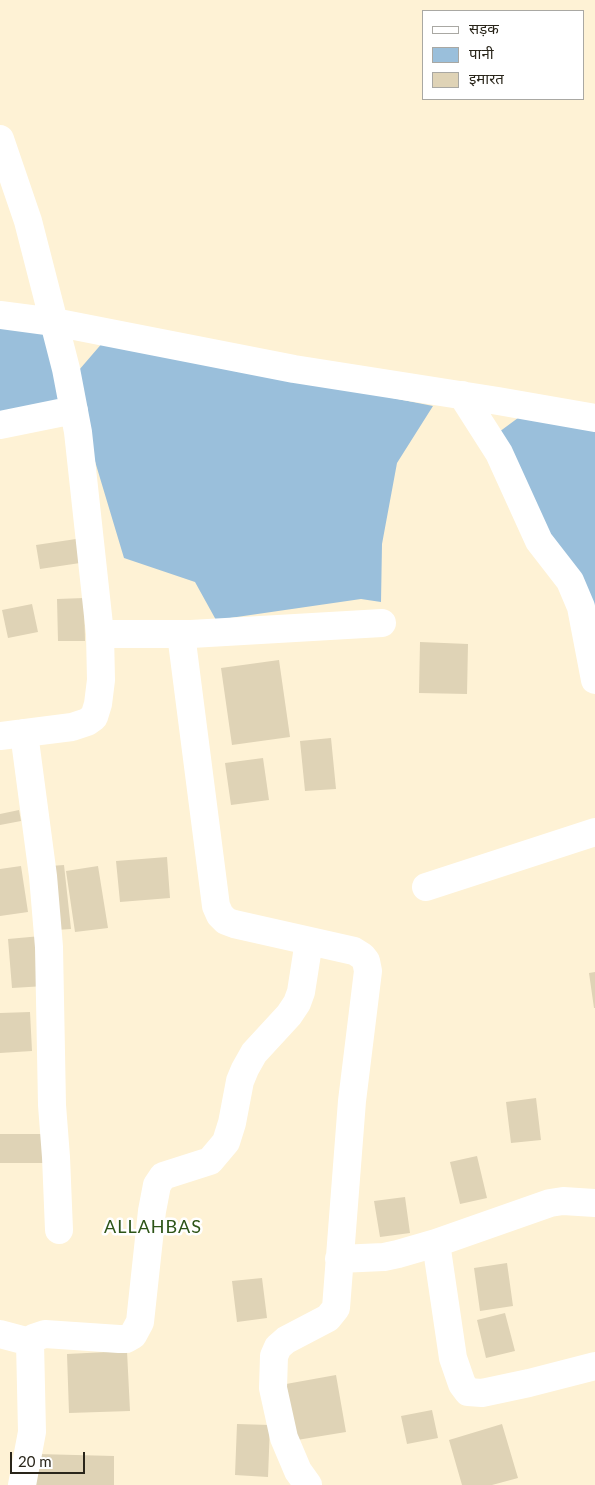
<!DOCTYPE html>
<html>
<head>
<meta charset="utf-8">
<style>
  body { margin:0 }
  #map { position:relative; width:595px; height:1485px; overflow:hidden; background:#fef2d5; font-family:Lato,"Noto Sans Devanagari",sans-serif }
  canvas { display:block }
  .legend { position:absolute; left:422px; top:10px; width:162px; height:90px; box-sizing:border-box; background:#fff; border:1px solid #a9a8a3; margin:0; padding:6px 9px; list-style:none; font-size:15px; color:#29251a }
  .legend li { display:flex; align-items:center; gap:10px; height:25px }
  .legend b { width:25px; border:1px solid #a9a8a3 }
  .scale { position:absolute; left:10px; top:1452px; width:75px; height:22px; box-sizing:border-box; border:2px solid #29251a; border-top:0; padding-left:6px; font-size:15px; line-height:18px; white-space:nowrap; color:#29251a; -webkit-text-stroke:4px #fff; paint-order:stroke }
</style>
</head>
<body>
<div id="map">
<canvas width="595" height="1485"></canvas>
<ul class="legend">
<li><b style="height:6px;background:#fff"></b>सड़क</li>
<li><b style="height:14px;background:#9abfdb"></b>पानी</li>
<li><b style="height:14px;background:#dfd3b6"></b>इमारत</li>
</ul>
<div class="scale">20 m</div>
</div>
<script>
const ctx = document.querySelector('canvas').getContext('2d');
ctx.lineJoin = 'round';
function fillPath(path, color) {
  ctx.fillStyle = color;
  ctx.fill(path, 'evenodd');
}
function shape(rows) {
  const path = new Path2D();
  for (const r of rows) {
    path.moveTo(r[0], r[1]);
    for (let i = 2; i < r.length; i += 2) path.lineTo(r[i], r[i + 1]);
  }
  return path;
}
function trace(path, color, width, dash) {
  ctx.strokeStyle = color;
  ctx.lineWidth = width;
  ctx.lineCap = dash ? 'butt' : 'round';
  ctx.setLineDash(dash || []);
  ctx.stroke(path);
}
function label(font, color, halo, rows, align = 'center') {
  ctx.font = font + ' Lato,sans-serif';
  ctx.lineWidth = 5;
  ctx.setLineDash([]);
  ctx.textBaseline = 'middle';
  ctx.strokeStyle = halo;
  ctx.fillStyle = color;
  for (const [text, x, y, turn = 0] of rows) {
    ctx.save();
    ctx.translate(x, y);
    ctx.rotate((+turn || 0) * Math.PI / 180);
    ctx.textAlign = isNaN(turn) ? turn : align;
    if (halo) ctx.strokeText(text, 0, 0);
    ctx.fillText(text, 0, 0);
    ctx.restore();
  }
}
const water = shape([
  [0,325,48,333,59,404,36,410,0,411],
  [104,341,433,406,397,463,382,544,381,602,361,599,216,620,195,582,124,558,85,428,79,370],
  [522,415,595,426,595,641,499,432]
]);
const building = shape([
  [76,539,80,563,40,569,36,545],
  [84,598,85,641,58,641,57,599],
  [32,604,38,632,8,638,2,610],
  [420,642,468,644,467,694,419,693],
  [279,660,290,737,232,745,221,668],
  [331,738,336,789,305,791,300,741],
  [263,758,269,800,231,805,225,763],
  [19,810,21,821,0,825,0,814],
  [167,857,170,898,120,902,116,861],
  [64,865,71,929,56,930,50,866],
  [21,866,28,912,0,916,0,869],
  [98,866,108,928,75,932,66,871],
  [41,936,45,986,12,988,8,939],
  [595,972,595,1008,594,1008,589,973],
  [30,1012,32,1051,0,1053,0,1013],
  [536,1098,541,1140,511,1143,506,1102],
  [0,1134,44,1134,45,1163,0,1163],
  [477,1156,487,1198,460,1204,450,1162],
  [405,1197,410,1233,380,1237,374,1201],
  [507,1263,513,1306,480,1311,474,1268],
  [262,1278,267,1318,237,1322,232,1281],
  [505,1313,515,1351,486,1358,477,1320],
  [127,1351,130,1411,69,1413,67,1354],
  [336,1375,346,1432,297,1440,286,1384],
  [432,1410,438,1438,407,1444,401,1416],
  [237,1424,270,1425,268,1477,235,1475],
  [502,1424,518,1478,492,1485,462,1485,449,1440],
  [37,1454,114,1456,114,1485,36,1485]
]);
const minor = shape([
  [0,139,28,221,66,369,78,432,100,634,101,680,98,704,94,717,87,722,72,727,0,736],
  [0,315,54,322,294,369,498,401,595,418],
  [462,395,499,453,539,541,570,581,581,607,595,680],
  [0,425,74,410],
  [100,634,191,634,382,623],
  [181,634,216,906,220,915,226,921,234,924,354,951,362,956,366,961,368,971,352,1101,336,1308,328,1318,286,1340,278,1347,274,1356,273,1388,284,1438,298,1471,308,1485],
  [24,733,43,876,49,947,52,1105,56,1157,59,1230],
  [426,887,595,832],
  [436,1243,453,1358,462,1384,468,1392,482,1393,529,1383,595,1366],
  [339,1259,384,1257,398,1254,436,1243,550,1203,563,1201,595,1203],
  [0,1334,30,1342],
  [22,1485,32,1432,30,1342,33,1338,45,1334,119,1339,126,1339,133,1335,140,1322,152,1211,157,1185,163,1176,210,1161,226,1142,232,1123,240,1081,245,1069,254,1053,289,1015,297,1003,301,992,309,941]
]);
const quarterNames = [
  ["ALLAHBAS",153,1227]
];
fillPath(water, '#9abfdb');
fillPath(building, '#dfd3b6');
trace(minor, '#fff', 28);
ctx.letterSpacing = '1px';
label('18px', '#2d5417', '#fff', quarterNames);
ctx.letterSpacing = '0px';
</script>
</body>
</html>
